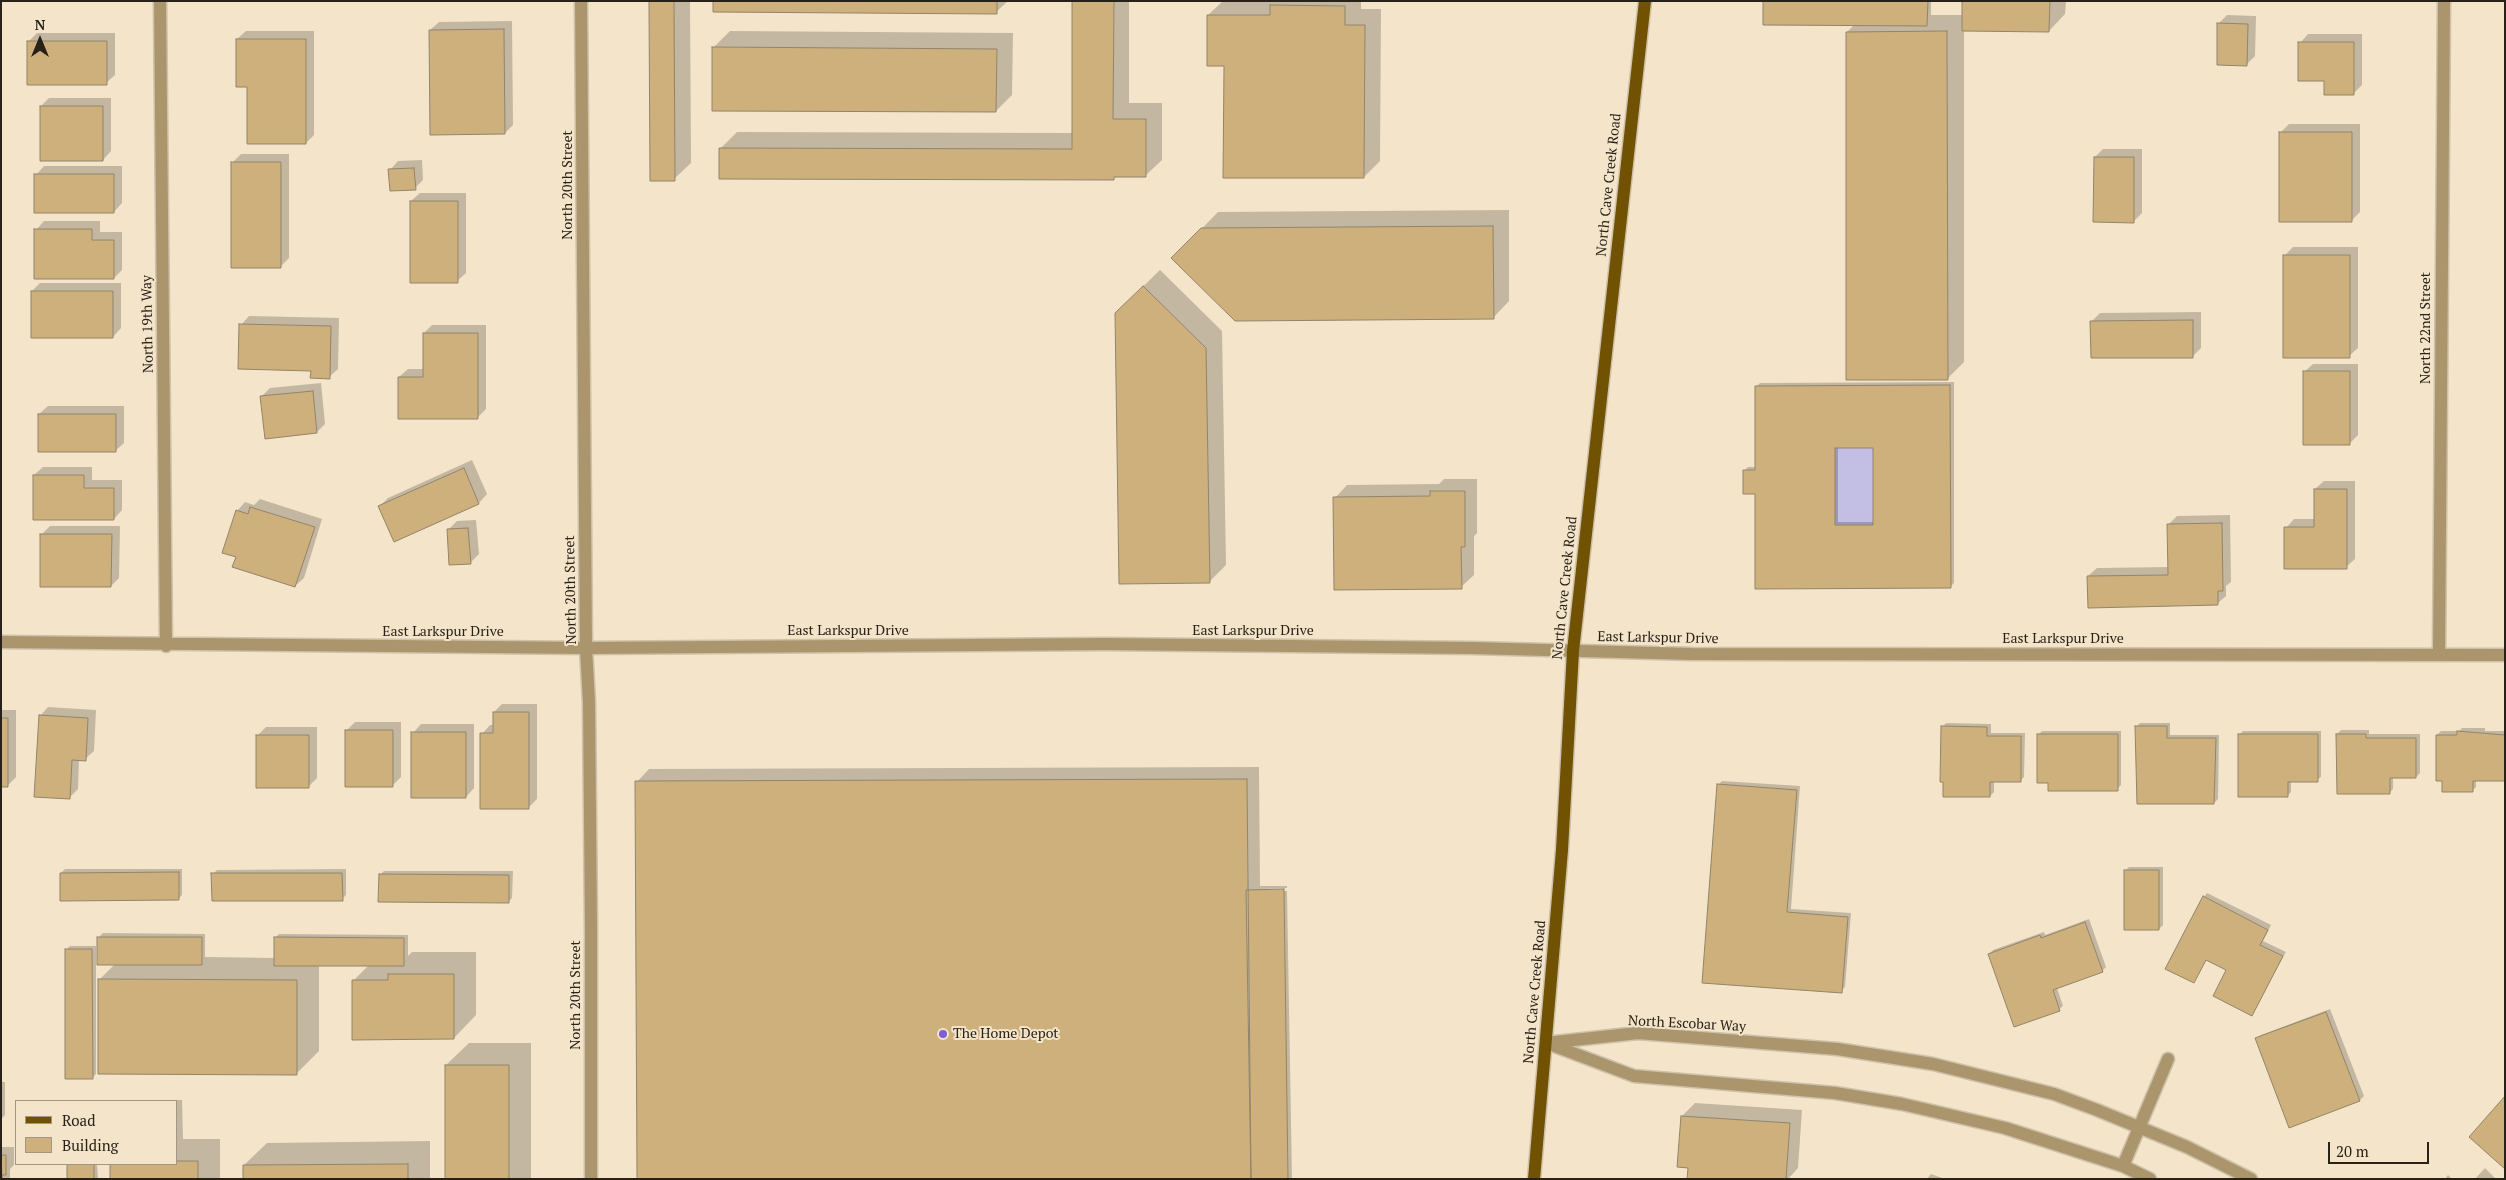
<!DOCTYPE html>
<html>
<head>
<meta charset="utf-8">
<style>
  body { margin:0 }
  #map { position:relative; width:2506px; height:1180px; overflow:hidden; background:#f4e5ca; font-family:"PT Serif",serif }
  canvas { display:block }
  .frame { position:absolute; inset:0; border:2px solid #272117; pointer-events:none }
  .legend { position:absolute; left:15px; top:1100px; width:162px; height:65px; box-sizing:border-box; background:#f4e5ca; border:1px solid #a29782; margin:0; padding:6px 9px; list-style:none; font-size:15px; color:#272117 }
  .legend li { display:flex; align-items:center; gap:10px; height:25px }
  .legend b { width:25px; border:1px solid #a29782 }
  .north { position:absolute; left:15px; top:15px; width:50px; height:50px; -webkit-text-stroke:4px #f4e5ca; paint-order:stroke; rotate:0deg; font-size:14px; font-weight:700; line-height:20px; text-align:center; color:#272117 }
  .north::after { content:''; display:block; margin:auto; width:18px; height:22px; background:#272117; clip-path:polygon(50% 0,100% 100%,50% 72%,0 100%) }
  .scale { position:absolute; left:2328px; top:1142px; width:101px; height:22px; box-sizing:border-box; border:2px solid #272117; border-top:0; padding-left:6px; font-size:15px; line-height:18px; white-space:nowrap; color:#272117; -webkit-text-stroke:4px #f4e5ca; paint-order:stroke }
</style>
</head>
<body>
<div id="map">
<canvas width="2506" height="1180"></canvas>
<div class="frame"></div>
<ul class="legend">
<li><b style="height:6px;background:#715203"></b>Road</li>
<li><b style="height:14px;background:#cdb07b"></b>Building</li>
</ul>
<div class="north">N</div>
<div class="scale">20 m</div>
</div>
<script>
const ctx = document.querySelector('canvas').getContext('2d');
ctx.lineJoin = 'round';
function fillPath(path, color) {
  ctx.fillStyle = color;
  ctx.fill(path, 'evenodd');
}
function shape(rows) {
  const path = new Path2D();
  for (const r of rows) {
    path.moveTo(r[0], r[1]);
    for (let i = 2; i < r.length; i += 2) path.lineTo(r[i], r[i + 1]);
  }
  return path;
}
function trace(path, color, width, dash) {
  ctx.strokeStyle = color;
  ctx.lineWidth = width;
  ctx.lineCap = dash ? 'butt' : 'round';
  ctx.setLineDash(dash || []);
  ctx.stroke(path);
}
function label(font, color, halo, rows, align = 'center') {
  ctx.font = font + ' "PT Serif",serif';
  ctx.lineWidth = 4;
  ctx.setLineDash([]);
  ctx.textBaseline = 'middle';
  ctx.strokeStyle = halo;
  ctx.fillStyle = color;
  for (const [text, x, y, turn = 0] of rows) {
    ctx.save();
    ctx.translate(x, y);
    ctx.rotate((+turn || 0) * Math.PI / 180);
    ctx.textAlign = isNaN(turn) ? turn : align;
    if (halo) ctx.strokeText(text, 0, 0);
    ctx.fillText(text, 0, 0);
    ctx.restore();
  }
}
const green = shape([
  [1835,448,1873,448,1873,525,1835,525]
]);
const shadow = shape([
  [650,1,690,1,691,163,674,179],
  [714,1,1008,1,996,12],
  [1073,1,1129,1,1129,103,1162,103,1162,160,1145,176,1116,176,1113,179,720,149,737,132,1073,133],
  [1223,1,1361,1,1361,9,1381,9,1380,161,1364,177,1225,64,1208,15],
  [1764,1,1931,1,1931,15,1963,15,1964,1,2066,1,2065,14,2049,31,1964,30,1964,362,1947,379,1847,32,1855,24],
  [2227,15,2256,16,2255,56,2247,64,2218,24],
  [512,21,513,125,505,133,430,30,439,22],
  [246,31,314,31,314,135,306,143,249,86,237,39],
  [730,31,1013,33,1012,95,996,111,713,48],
  [37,33,115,33,115,75,106,83,28,42],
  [2308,34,2362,34,2362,85,2354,93,2326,79,2300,43],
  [49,98,111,98,111,151,103,160,41,106],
  [2289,124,2360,124,2360,212,2351,221,2280,133],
  [2103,149,2142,149,2142,213,2133,222,2095,157],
  [241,154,289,154,289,258,280,267,232,163],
  [422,160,423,180,415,188,390,170,398,161],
  [44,166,122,166,122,203,114,212,36,175],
  [420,193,466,193,466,273,457,281,411,201],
  [1509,210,1509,301,1493,318,1173,258,1218,212],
  [44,221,100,221,100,232,122,232,122,270,114,278,36,230],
  [2293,247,2358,247,2358,348,2349,356,2284,256],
  [1160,270,1222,331,1226,565,1209,582,1116,313],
  [40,283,121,283,121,328,113,337,32,291],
  [2201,312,2201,348,2193,356,2092,321,2100,313],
  [249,316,339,318,338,369,329,377,312,370,241,325],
  [432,325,486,325,486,409,477,418,399,377,408,369,424,369,424,333],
  [2313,364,2358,364,2358,435,2349,444,2304,372],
  [1954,382,1954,583,1950,587,1756,493,1744,471,1748,467,1756,467,1756,387,1760,383],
  [1838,447,1874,447,1874,522,1838,522],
  [321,383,325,424,317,432,262,396,270,388],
  [48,406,124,406,124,443,115,451,39,414],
  [472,460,487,494,479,503,395,540,380,506,388,498],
  [43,467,92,467,92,480,122,480,122,510,114,519,34,475],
  [1444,479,1477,479,1477,533,1474,536,1474,575,1461,587,1335,498,1347,485,1439,484],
  [2324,481,2355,481,2355,559,2346,567,2286,528,2294,519,2315,519,2315,489],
  [260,499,322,519,304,578,295,586,237,557,237,511,245,502,254,505],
  [2230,515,2231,582,2226,586,2226,596,2217,604,2088,576,2097,568,2169,567,2169,524,2177,516],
  [476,520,479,554,470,563,448,530,457,521],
  [50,526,120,526,119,578,111,586,42,534],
  [502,704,537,704,537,799,528,808,482,734,490,725,494,725,494,712],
  [48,707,96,710,94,751,85,759,79,759,78,789,69,798,40,716],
  [1,710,16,710,16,777,7,786,1,786],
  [355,722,401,722,401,777,392,786,346,731],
  [1946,723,1991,724,1991,733,2025,733,2024,777,2020,781,1994,781,1994,792,1990,796,1942,727],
  [2140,723,2170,723,2170,735,2219,735,2218,799,2214,803,2136,727],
  [421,724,474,724,474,788,466,797,413,733],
  [266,727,317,727,317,778,308,787,257,736],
  [2462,728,2485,728,2485,731,2505,731,2505,780,2476,780,2476,787,2472,791,2437,735,2441,731,2459,731],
  [2341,730,2369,730,2369,734,2420,734,2420,773,2416,777,2393,777,2393,789,2389,793,2337,734],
  [2042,731,2121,731,2121,785,2117,789,2049,782,2038,735],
  [2243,731,2321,731,2321,777,2317,780,2291,780,2291,792,2287,796,2239,735],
  [1259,767,1260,886,1287,886,1287,888,1260,889,1260,891,1287,891,1292,1179,639,1179,637,782,649,769],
  [1722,781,1800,786,1791,909,1851,913,1845,987,1841,991,1704,982,1718,785],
  [2129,867,2163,867,2163,925,2159,929,2125,871],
  [65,869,182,869,182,895,178,899,61,873],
  [346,869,346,895,342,899,213,874,217,870],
  [384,871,513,871,512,898,508,902,380,875],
  [2207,893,2271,925,2263,941,2286,952,2252,1014,2228,969,2207,959,2193,982,2204,897],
  [2089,919,2106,967,2102,971,2057,988,2063,1006,2059,1009,1989,954,1993,950,2044,932,2045,935],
  [103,933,205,934,205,957,275,958,275,938,279,934,408,935,408,956,412,952,476,952,476,1015,454,1038,353,981,369,965,319,965,319,1051,296,1074,99,980,115,964,99,937],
  [70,946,96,946,96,1074,92,1078,66,950],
  [2330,1009,2364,1096,2360,1100,2290,1126,2257,1039,2261,1035],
  [469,1043,531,1043,531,1179,446,1179,446,1065],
  [1,1082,5,1082,5,1115,1,1119],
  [133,1100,182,1100,183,1139,220,1139,220,1179,111,1179,111,1164,176,1164,176,1101],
  [1695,1103,1802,1110,1798,1168,1788,1179,1688,1179,1689,1167,1678,1166,1682,1116],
  [430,1141,430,1179,244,1179,244,1165,267,1143],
  [1,1147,14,1147,14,1165,10,1169,10,1179,1,1179],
  [68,1164,97,1164,98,1179,68,1179],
  [2485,1168,2496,1179,2475,1179],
  [1931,1174,1945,1179,1927,1179],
  [2448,1175,2452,1179,2445,1179]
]);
const building = shape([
  [649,1,674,1,675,181,650,181,649,1],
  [713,1,997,1,997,14,713,12,713,1],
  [1072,1,1114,1,1113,119,1146,119,1146,177,1114,177,1114,180,719,179,719,148,1072,149,1072,1],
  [1763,1,1928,1,1927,26,1763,25,1763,1],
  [1962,1,2050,1,2049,32,1962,31,1962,1],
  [1270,5,1345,6,1345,25,1365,25,1364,178,1223,178,1224,66,1207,66,1207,15,1270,15,1270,5],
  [2217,23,2248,24,2247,66,2217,65,2217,23],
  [504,29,505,134,430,135,429,30,504,29],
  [1947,31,1948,380,1846,380,1846,32,1947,31],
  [236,39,306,39,306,144,247,144,247,87,236,87,236,39],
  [27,41,107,41,107,85,27,85,27,41],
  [2298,42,2354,42,2354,95,2324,95,2324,81,2298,81,2298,42],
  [712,47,997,49,996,112,712,111,712,47],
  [40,106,103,106,103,161,40,161,40,106],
  [2279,132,2352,132,2352,222,2279,222,2279,132],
  [2094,157,2134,157,2134,223,2093,222,2094,157],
  [231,162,281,162,281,268,231,268,231,162],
  [414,168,416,190,390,191,388,169,414,168],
  [34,174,114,174,114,213,34,213,34,174],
  [410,201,458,201,458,283,410,283,410,201],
  [1493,226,1494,319,1235,321,1171,258,1201,228,1493,226],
  [34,229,92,229,92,240,114,240,114,279,34,279,34,229],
  [2283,255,2350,255,2350,358,2283,358,2283,255],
  [1143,286,1206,348,1210,583,1119,584,1115,313,1143,286],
  [31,291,113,291,113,338,31,338,31,291],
  [2193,320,2193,358,2091,358,2090,321,2193,320],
  [239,324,331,326,330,379,310,378,311,371,238,369,239,324],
  [423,333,478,333,478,419,398,419,398,377,423,377,423,333],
  [2303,371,2350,371,2350,445,2303,445,2303,371],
  [1950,385,1951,588,1755,589,1755,494,1743,494,1743,470,1755,470,1755,386,1950,385],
  [1835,448,1873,448,1873,525,1835,525,1835,448],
  [313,391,317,433,265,439,260,396,313,391],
  [38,414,116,414,116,452,38,452,38,414],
  [464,468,479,504,394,542,378,506,464,468],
  [33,475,84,475,84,488,114,488,114,520,33,520,33,475],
  [2314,489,2347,489,2347,569,2284,569,2284,527,2314,527,2314,489],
  [1430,491,1465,491,1465,547,1461,547,1462,589,1334,590,1333,497,1430,496,1430,491],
  [250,507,315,527,295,587,232,567,236,557,222,553,236,510,248,514,250,507],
  [2222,523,2223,591,2218,591,2218,605,2088,608,2087,576,2168,575,2167,524,2222,523],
  [468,528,471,564,449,565,447,529,468,528],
  [40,534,112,534,111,587,40,587,40,534],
  [493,712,529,712,529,809,480,809,480,733,493,733,493,712],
  [39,715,88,718,86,761,72,760,70,799,34,797,39,715],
  [1,718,8,718,8,787,1,787,1,718],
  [1941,726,1987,727,1987,736,2021,736,2021,782,1990,782,1990,797,1943,797,1943,782,1940,782,1941,726],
  [2135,726,2167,726,2167,738,2216,738,2214,804,2137,804,2135,726],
  [345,730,393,730,393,787,345,787,345,730],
  [2457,731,2505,735,2505,781,2473,781,2473,792,2442,792,2442,781,2436,781,2436,735,2457,735,2457,731],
  [411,732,466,732,466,798,411,798,411,732],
  [2037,734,2118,734,2118,791,2048,791,2048,783,2037,783,2037,734],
  [2238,734,2318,734,2318,782,2288,782,2288,797,2238,797,2238,734],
  [2336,734,2366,734,2366,738,2416,738,2416,778,2390,778,2390,794,2337,794,2336,734],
  [256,735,309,735,309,788,256,788,256,735],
  [1247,779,1251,1179,637,1179,635,781,1247,779],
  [1717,784,1797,790,1787,912,1848,917,1842,993,1702,983,1717,784],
  [2124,870,2159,870,2159,930,2124,930,2124,870],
  [179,872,179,900,60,901,60,873,179,872],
  [211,873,342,873,343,901,212,901,211,873],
  [379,874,509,875,509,903,378,902,379,874],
  [1284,889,1288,1179,1251,1179,1246,890,1284,889],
  [2203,896,2268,930,2260,945,2283,956,2252,1016,2213,996,2226,970,2206,960,2194,983,2165,969,2203,896],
  [2085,922,2103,972,2053,990,2060,1011,2014,1027,1988,954,2040,935,2041,938,2085,922],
  [97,937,202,937,202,965,97,965,97,937],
  [274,937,404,938,404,966,274,966,274,937],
  [65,949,92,949,93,1079,65,1079,65,949],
  [388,974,454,974,454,1039,352,1040,352,980,388,980,388,974],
  [98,979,297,980,297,1075,98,1074,98,979],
  [2326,1012,2360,1101,2289,1128,2255,1038,2326,1012],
  [445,1065,509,1065,509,1179,445,1179,445,1065],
  [2505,1096,2505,1169,2469,1137,2505,1096],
  [1681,1116,1790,1123,1786,1179,1687,1179,1688,1168,1677,1167,1681,1116],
  [1,1155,6,1155,6,1175,2,1175,2,1179,1,1155],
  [176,1161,198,1161,198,1179,110,1179,110,1164,176,1164,176,1161],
  [67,1164,94,1164,94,1179,67,1179,67,1164],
  [408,1164,408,1179,243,1179,243,1165,408,1164]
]);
const street = shape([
  [160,1,166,646],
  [581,1,586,648,589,702,591,927,591,1179],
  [1,642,586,648,1106,644,1473,648,1692,654,2505,655],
  [2439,655,2444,1],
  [1546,1043,1638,1033,1837,1049,1933,1064,2054,1094,2097,1110,2187,1147,2251,1179],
  [1549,1044,1634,1076,1835,1093,1902,1104,2005,1128,2123,1166,2150,1179],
  [2123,1166,2168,1059]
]);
const primary = shape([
  [1534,1179,1562,850,1573,651,1645,1]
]);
const markers = [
  [943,1034,5,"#7b5fda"]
];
const streetNames = [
  ["North 20th Street",568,185,-90],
  ["North Cave Creek Road",1609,185,-84],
  ["North 19th Way",148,324,-91],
  ["North 22nd Street",2426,328,-90],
  ["North Cave Creek Road",1565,588,-84],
  ["North 20th Street",571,590,-91],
  ["East Larkspur Drive",848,631],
  ["East Larkspur Drive",1253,631],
  ["East Larkspur Drive",443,632],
  ["East Larkspur Drive",1658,638,1],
  ["East Larkspur Drive",2063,639],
  ["North Cave Creek Road",1535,992,-85],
  ["North 20th Street",576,995,-90],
  ["North Escobar Way",1687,1024,3]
];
const poiNames = [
  ["The Home Depot",953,1034]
];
fillPath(green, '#c3bfe4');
fillPath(shadow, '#0003');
fillPath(building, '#cdb07b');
trace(building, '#91846b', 1);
trace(street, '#cfc2aa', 15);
trace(primary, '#cfc2aa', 15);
trace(street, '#ab956c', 12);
trace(primary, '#715203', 12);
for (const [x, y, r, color] of markers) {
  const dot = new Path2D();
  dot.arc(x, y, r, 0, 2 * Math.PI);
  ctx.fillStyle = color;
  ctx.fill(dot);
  trace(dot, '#f4e5ca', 2);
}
label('14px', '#272117', '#f4e5ca', streetNames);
label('14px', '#272117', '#f4e5ca', poiNames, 'left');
</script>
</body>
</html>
